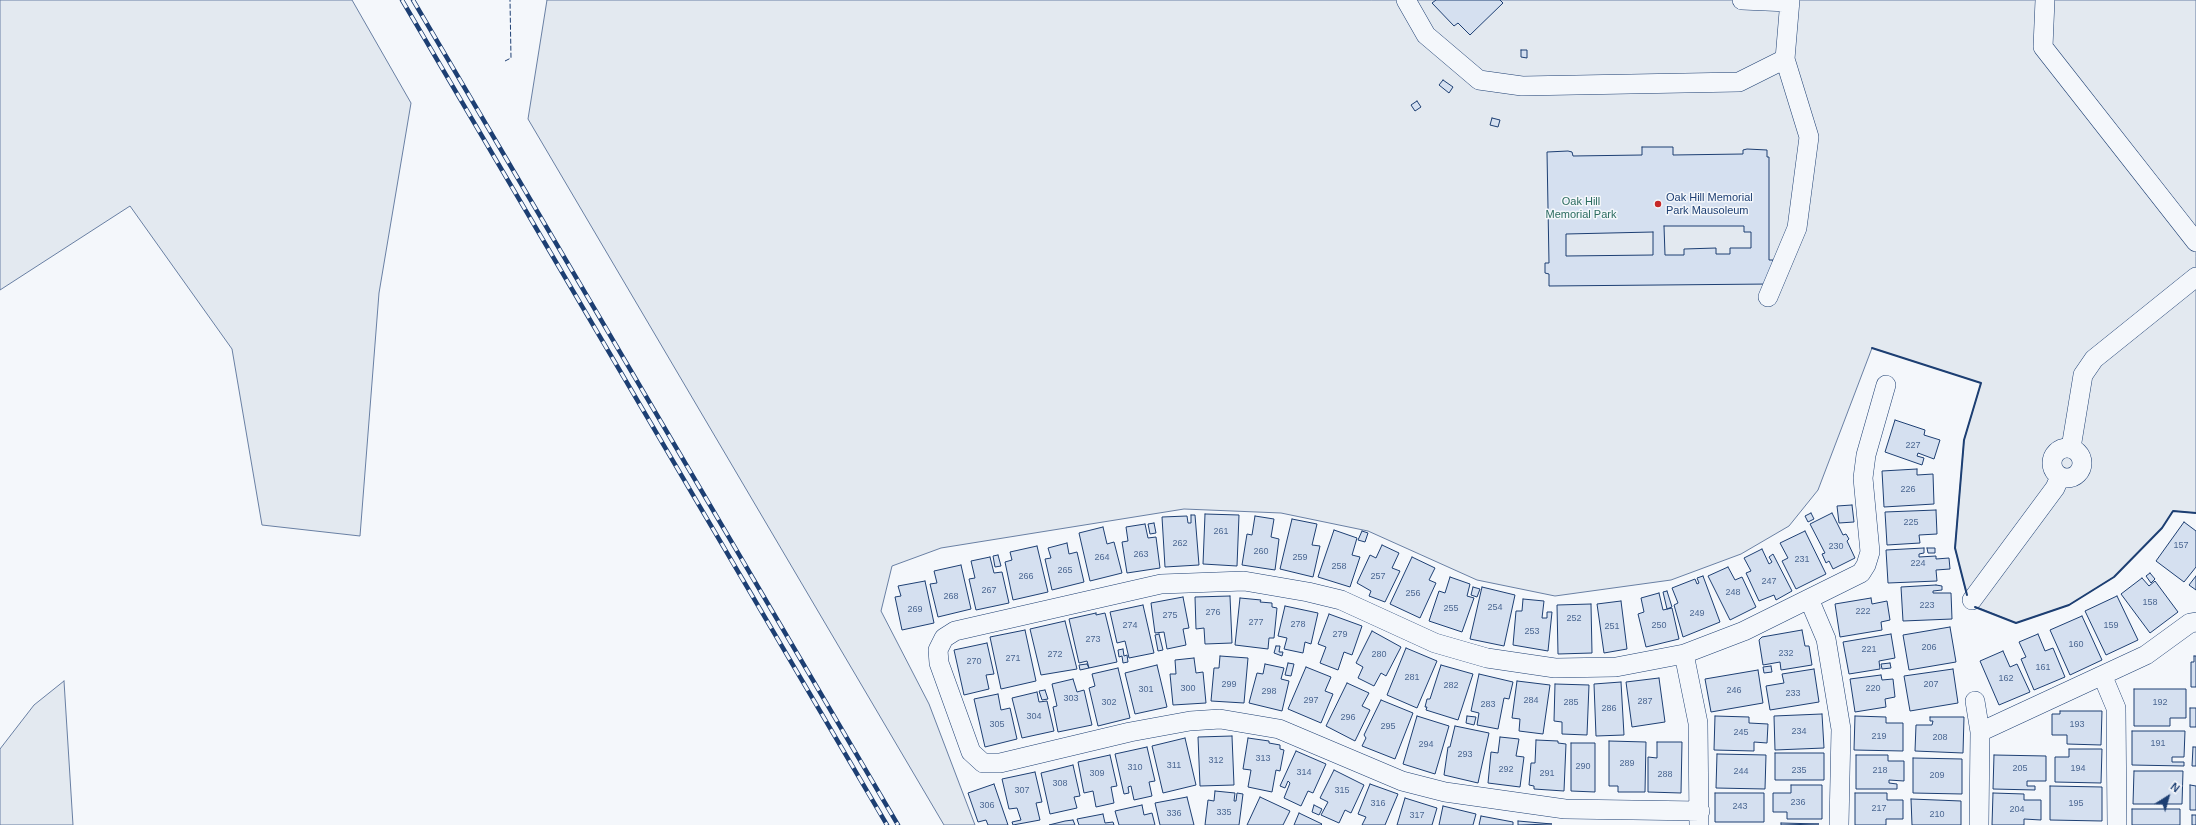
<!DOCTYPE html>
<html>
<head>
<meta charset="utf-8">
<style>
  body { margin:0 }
  #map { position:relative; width:2196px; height:825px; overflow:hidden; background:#f4f7fb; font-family:Arial,sans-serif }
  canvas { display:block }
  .north { position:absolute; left:2148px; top:777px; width:40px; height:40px; -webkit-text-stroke:3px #f4f7fb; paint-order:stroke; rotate:37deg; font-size:11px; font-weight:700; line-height:16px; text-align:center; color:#1d3f73 }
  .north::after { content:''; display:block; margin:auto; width:14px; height:18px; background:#1d3f73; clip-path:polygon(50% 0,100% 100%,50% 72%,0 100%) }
</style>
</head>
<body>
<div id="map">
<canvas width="2196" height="825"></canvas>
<div class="north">N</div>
</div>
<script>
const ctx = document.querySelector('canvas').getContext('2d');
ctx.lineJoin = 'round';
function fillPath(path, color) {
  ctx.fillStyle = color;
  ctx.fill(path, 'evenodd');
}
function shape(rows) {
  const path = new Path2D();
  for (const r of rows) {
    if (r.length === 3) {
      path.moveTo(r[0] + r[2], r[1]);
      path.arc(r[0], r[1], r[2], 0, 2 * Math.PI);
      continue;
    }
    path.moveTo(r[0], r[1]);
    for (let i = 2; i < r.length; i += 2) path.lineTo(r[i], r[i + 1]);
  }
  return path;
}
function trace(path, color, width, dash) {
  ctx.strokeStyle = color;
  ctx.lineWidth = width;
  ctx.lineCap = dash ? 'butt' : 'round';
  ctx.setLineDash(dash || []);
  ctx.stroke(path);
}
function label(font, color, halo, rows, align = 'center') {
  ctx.font = font + ' Arial,sans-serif';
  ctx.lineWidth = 3;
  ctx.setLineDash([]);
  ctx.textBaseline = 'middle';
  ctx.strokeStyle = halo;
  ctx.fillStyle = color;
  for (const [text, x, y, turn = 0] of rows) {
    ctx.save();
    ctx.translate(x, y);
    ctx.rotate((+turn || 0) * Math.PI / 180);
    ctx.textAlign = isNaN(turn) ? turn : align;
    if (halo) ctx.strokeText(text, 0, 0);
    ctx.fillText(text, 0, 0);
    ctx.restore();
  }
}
const green = shape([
  [0,0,352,0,411,103,379,293,360,536,262,525,232,349,130,206,0,290,0,0],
  [547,0,2196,0,2196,513,2173,511,2162,528,2114,577,2069,605,2016,623,1969,604,1955,548,1964,440,1981,383,1872,348,1818,490,1789,526,1741,554,1671,580,1555,596,1477,580,1368,531,1281,513,1184,509,941,548,892,566,881,611,929,704,975,825,944,825,528,119,547,0],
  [64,681,73,825,0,825,0,749,34,705,64,681]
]);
const building = shape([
  [1436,0,1500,0,1503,3,1470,35,1458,23,1454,26,1432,3,1436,0],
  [1521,50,1527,50,1527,58,1521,57,1521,50],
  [1443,80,1453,87,1449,93,1439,85,1443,80],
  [1417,101,1421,107,1415,111,1411,105,1417,101],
  [1492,118,1500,120,1498,127,1490,125,1492,118],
  [1642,147,1673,147,1673,155,1743,154,1743,150,1747,149,1767,150,1767,157,1769,157,1769,260,1773,260,1773,271,1770,284,1549,286,1549,274,1545,273,1545,263,1549,263,1547,152,1568,151,1572,152,1573,156,1642,155,1642,147],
  [1664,226,1744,226,1744,232,1751,232,1751,248,1730,248,1730,254,1716,254,1716,248,1684,249,1684,255,1665,255,1664,226],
  [1653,232,1653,255,1566,256,1566,234,1653,232],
  [1895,420,1925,430,1924,435,1940,440,1934,459,1918,453,1917,456,1924,458,1922,465,1885,452,1895,420],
  [1917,469,1917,475,1933,474,1934,504,1884,507,1882,471,1917,469],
  [1852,505,1854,522,1839,523,1837,506,1852,505],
  [1936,510,1937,534,1919,535,1920,543,1887,545,1885,512,1936,510],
  [1811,513,1814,519,1808,522,1805,516,1811,513],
  [1832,513,1843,535,1846,534,1849,539,1847,541,1855,558,1833,569,1829,561,1826,563,1822,554,1825,553,1810,524,1832,513],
  [1205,514,1239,515,1237,566,1203,564,1205,514],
  [1191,515,1195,515,1199,565,1165,567,1162,517,1187,516,1188,523,1191,523,1191,515],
  [1255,516,1274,519,1271,537,1279,539,1275,570,1242,565,1247,534,1252,535,1255,516],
  [1292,519,1317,524,1312,545,1320,546,1313,577,1280,569,1292,519],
  [2184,522,2196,531,2196,567,2184,582,2156,561,2184,522],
  [1154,523,1156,533,1150,534,1148,524,1154,523],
  [1145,524,1148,538,1156,537,1160,568,1127,573,1122,542,1128,541,1126,527,1145,524],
  [1103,527,1107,544,1114,542,1122,573,1090,581,1079,533,1103,527],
  [1334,530,1357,538,1352,555,1360,557,1350,587,1318,577,1334,530],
  [1362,531,1368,533,1365,542,1358,540,1362,531],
  [1805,531,1826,574,1796,589,1782,561,1788,558,1780,543,1805,531],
  [1067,543,1069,554,1077,552,1084,582,1052,590,1045,559,1051,558,1048,548,1067,543],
  [1382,545,1399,553,1392,568,1400,571,1385,602,1369,596,1371,591,1357,583,1370,555,1376,558,1382,545],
  [1037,546,1048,592,1013,600,1005,562,1012,560,1010,552,1037,546],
  [1924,548,1924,553,1919,554,1919,557,1936,556,1936,559,1949,558,1950,569,1936,570,1937,581,1888,583,1886,550,1924,548],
  [1927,548,1935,548,1935,553,1928,553,1927,548],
  [1762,549,1769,564,1772,562,1769,557,1773,554,1792,591,1776,600,1774,595,1759,601,1746,573,1751,571,1744,558,1762,549],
  [998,555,1001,566,995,567,993,556,998,555],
  [990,557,994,573,1002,572,1009,603,976,610,969,579,975,578,971,561,990,557],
  [1412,557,1435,568,1429,580,1436,583,1420,618,1390,604,1412,557],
  [961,565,971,609,938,617,930,584,937,583,934,571,961,565],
  [1728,567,1735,580,1742,577,1756,607,1730,620,1708,576,1728,567],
  [2150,573,2155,579,2151,583,2146,576,2150,573],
  [1703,576,1720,622,1683,637,1674,605,1678,603,1672,588,1695,579,1697,584,1699,583,1697,578,1703,576],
  [2196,576,2196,590,2189,585,2196,576],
  [1450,577,1470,584,1467,596,1474,598,1462,632,1429,621,1439,591,1445,593,1450,577],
  [2142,578,2149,586,2155,581,2178,612,2150,633,2121,594,2142,578],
  [925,581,934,623,902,630,895,597,901,596,898,586,925,581],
  [1936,585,1942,586,1942,590,1933,591,1933,593,1951,593,1952,619,1903,621,1901,587,1936,585],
  [1473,587,1480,589,1477,597,1471,595,1473,587],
  [1482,587,1515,595,1504,646,1470,639,1482,587],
  [1667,591,1672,607,1667,609,1663,592,1667,591],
  [1659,593,1663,610,1672,608,1679,639,1646,647,1638,614,1644,612,1641,598,1659,593],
  [1230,596,1232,643,1205,644,1204,628,1196,629,1195,597,1230,596],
  [2117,596,2138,640,2106,655,2085,611,2117,596],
  [1183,597,1189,628,1183,629,1186,645,1167,649,1164,632,1155,633,1151,603,1183,597],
  [1240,598,1261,600,1260,602,1272,603,1272,607,1277,608,1274,638,1269,638,1268,649,1235,645,1240,598],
  [1871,598,1872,604,1887,601,1890,620,1881,622,1882,630,1840,637,1835,604,1871,598],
  [1523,599,1544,601,1542,618,1547,618,1547,612,1552,612,1548,651,1513,645,1516,611,1522,611,1523,599],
  [1621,601,1627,649,1604,653,1597,604,1621,601],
  [1591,604,1592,653,1558,654,1557,605,1591,604],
  [1143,605,1154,653,1129,658,1125,641,1117,643,1110,612,1143,605],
  [1285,606,1318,613,1311,644,1305,642,1303,653,1284,649,1287,638,1278,636,1285,606],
  [1096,613,1096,615,1105,613,1117,662,1089,668,1087,661,1079,663,1069,619,1096,613],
  [1329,614,1362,626,1352,655,1344,652,1338,670,1320,663,1326,647,1318,644,1329,614],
  [2082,616,2102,660,2070,675,2050,630,2082,616],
  [1065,621,1077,669,1041,675,1030,629,1065,621],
  [1950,627,1956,662,1909,670,1903,635,1950,627],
  [1025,630,1036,681,1001,689,990,637,1025,630],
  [1802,630,1805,646,1809,646,1812,665,1781,670,1780,662,1763,665,1759,640,1762,637,1802,630],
  [1372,631,1401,647,1386,676,1381,673,1374,686,1358,678,1363,667,1356,663,1372,631],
  [1159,634,1163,650,1158,651,1155,635,1159,634],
  [1891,634,1895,658,1879,661,1880,669,1849,674,1843,642,1891,634],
  [2038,634,2045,651,2053,648,2065,677,2034,690,2021,659,2026,657,2019,642,2038,634],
  [987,643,994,674,986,675,989,689,964,695,954,650,987,643],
  [1276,646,1280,646,1279,652,1283,652,1282,656,1274,653,1276,646],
  [1406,648,1437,661,1417,708,1387,695,1406,648],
  [1123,649,1124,656,1127,655,1128,662,1123,663,1122,656,1119,657,1118,650,1123,649],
  [2003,651,2010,667,2017,664,2030,692,1999,705,1980,661,2003,651],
  [1220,656,1248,658,1244,703,1211,701,1214,668,1219,668,1220,656],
  [2194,656,2196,656,2196,687,2191,687,2191,662,2194,662,2194,656],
  [1194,658,1196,673,1203,672,1206,703,1173,705,1170,674,1176,674,1175,660,1194,658],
  [1288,663,1294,664,1291,676,1285,675,1288,663],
  [1890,663,1891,668,1882,669,1881,664,1890,663],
  [1087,664,1089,668,1080,670,1079,665,1087,664],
  [1265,664,1284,668,1281,679,1289,681,1282,711,1249,703,1257,673,1263,674,1265,664],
  [1157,665,1167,707,1135,714,1125,673,1157,665],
  [1441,665,1473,674,1458,720,1426,710,1427,707,1425,707,1427,699,1430,699,1441,665],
  [1771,666,1772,672,1764,673,1763,667,1771,666],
  [1306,667,1331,677,1325,691,1333,694,1321,723,1288,709,1306,667],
  [1118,668,1130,718,1098,726,1089,688,1095,686,1092,674,1118,668],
  [1814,669,1819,702,1770,710,1766,686,1784,683,1782,674,1814,669],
  [1953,669,1958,703,1910,711,1904,676,1953,669],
  [1758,670,1763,703,1711,712,1705,679,1758,670],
  [1479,674,1513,682,1509,699,1504,698,1498,729,1477,725,1479,713,1471,711,1479,674],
  [1881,675,1882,680,1893,679,1895,697,1885,699,1886,707,1855,712,1850,679,1881,675],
  [1659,678,1665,722,1632,727,1626,682,1659,678],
  [1073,679,1077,692,1084,690,1092,725,1058,732,1053,707,1057,706,1052,684,1073,679],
  [1517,681,1550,685,1543,734,1519,731,1520,719,1512,718,1517,681],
  [1621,682,1624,735,1596,736,1594,684,1621,682],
  [1347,683,1369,693,1362,706,1370,710,1355,741,1326,726,1347,683],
  [1555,684,1589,685,1587,735,1562,734,1562,722,1554,721,1555,684],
  [2134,689,2186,689,2186,718,2170,718,2170,726,2134,726,2134,689],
  [1045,690,1048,699,1042,700,1039,691,1045,690],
  [1037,692,1039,702,1047,701,1054,731,1022,738,1012,698,1037,692],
  [998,694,1001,710,1010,708,1017,739,985,747,974,699,998,694],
  [1381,700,1413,713,1395,759,1362,746,1366,738,1364,735,1381,700],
  [2190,708,2196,708,2196,727,2190,727,2190,708],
  [2060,711,2102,711,2101,745,2067,744,2067,735,2052,735,2052,714,2060,714,2060,711],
  [1822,714,1824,748,1775,750,1774,716,1822,714],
  [1417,716,1449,726,1435,774,1403,764,1417,716],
  [1467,716,1476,717,1474,725,1466,723,1467,716],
  [1715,716,1749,717,1749,723,1768,724,1767,743,1754,742,1754,751,1714,750,1715,716],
  [1855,716,1886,717,1886,723,1903,723,1903,751,1854,750,1855,716],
  [1930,717,1964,717,1963,753,1915,751,1916,725,1932,725,1933,721,1930,721,1930,717],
  [1455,726,1489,733,1478,783,1444,775,1448,747,1450,747,1455,726],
  [2132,731,2185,731,2184,757,2172,757,2172,762,2184,762,2184,766,2132,765,2132,731],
  [1232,736,1234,785,1200,786,1198,737,1232,736],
  [1500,737,1519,739,1516,756,1524,757,1520,787,1488,783,1491,752,1498,753,1500,737],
  [1185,738,1196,785,1163,793,1152,746,1185,738],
  [1248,738,1269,741,1269,743,1280,745,1280,749,1284,750,1280,771,1276,770,1272,792,1248,787,1251,770,1243,769,1248,738],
  [1536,740,1558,741,1558,743,1566,744,1564,791,1534,789,1534,786,1529,785,1531,763,1535,763,1536,740],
  [1609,741,1646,742,1645,792,1618,792,1618,786,1609,786,1609,741],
  [1657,742,1682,742,1681,793,1648,792,1648,757,1657,758,1657,742],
  [1571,743,1595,743,1595,792,1571,791,1571,743],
  [1147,747,1155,781,1149,782,1152,796,1134,800,1131,786,1128,787,1129,793,1124,794,1115,754,1147,747],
  [2193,747,2196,747,2196,766,2192,766,2193,747],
  [2069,749,2102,749,2101,783,2055,782,2055,757,2069,757,2069,749],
  [1296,751,1326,764,1313,793,1308,791,1301,806,1284,798,1290,783,1288,781,1285,788,1280,786,1296,751],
  [1775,753,1824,753,1824,780,1775,780,1775,753],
  [1717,754,1766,755,1765,789,1716,788,1717,754],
  [1110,755,1117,786,1111,787,1114,803,1096,807,1093,791,1084,793,1078,762,1110,755],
  [1856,755,1888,755,1888,761,1904,761,1904,781,1889,780,1889,783,1897,784,1897,789,1856,789,1856,755],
  [1994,755,2046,756,2046,781,2027,781,2027,786,2035,786,2035,790,1993,789,1994,755],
  [1913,758,1962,759,1962,794,1913,793,1913,758],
  [1073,765,1080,796,1074,797,1077,808,1050,814,1041,773,1073,765],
  [1334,770,1364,785,1351,813,1345,810,1339,823,1321,815,1328,802,1320,798,1334,770],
  [2134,771,2183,771,2182,804,2133,804,2134,771],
  [1035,772,1042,802,1036,803,1040,820,1013,825,1012,822,1021,820,1017,808,1009,809,1002,779,1035,772],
  [994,784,1008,825,988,825,986,820,978,822,968,793,994,784],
  [1370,784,1398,794,1385,825,1362,825,1366,817,1358,814,1370,784],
  [1791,785,1822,785,1822,819,1787,819,1787,812,1773,812,1773,793,1791,793,1791,785],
  [2190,785,2196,786,2196,810,2190,810,2190,785],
  [2050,786,2102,787,2102,821,2050,820,2050,786],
  [1215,791,1235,793,1234,801,1236,801,1237,793,1243,794,1239,825,1205,825,1208,800,1214,801,1215,791],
  [1715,793,1764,793,1764,822,1715,822,1715,793],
  [1855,793,1887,793,1887,800,1903,800,1903,819,1886,819,1886,825,1855,825,1855,793],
  [1993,793,2024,794,2024,800,2041,800,2041,820,2024,819,2024,825,1992,825,1993,793],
  [1187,797,1194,825,1160,825,1155,803,1187,797],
  [1260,797,1290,811,1283,825,1247,825,1260,797],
  [1405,798,1437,808,1432,825,1397,825,1405,798],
  [1911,799,1961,801,1961,825,1912,825,1911,799],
  [1142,805,1144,815,1152,813,1155,825,1119,825,1115,811,1142,805],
  [1314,805,1322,809,1319,815,1312,812,1314,805],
  [1443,806,1476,814,1473,825,1439,825,1443,806],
  [2132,809,2180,809,2180,825,2132,825,2132,809],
  [1299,813,1322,824,1321,825,1294,825,1299,813],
  [1103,814,1105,823,1113,822,1114,825,1079,825,1077,819,1103,814],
  [2192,815,2196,815,2196,825,2192,825,2192,815],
  [1481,816,1513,822,1513,825,1479,825,1481,816],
  [1073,820,1075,825,1049,825,1065,821,1073,820],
  [1518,821,1552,824,1518,825,1518,821],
  [1781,823,1819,824,1781,825,1781,823]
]);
const minor = shape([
  [1406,0,1426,35,1479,80,1522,86,1739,82,1785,59],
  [1742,0,1789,2],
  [2045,0,2043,47,2196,242],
  [1768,297,1797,228,1809,137,1785,59,1790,0],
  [2067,463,15],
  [2071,448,2083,375,2094,359,2196,277],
  [1809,599,1826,639,1841,729,1839,825],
  [1972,600,2055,488,2060,477],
  [1684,654,1698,723,1699,825],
  [2103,677,2116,708,2117,825],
  [1975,701,1980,732,1979,825],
  [1980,732,2146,655,2190,623,2196,622],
  [1700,811,1565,809,1445,792,1402,781,1279,729,1220,719,1190,721,1130,732,1000,763,983,763,971,752,939,663,938,650,944,638,955,631,1161,584,1244,581,1308,592,1341,600,1435,643,1487,658,1555,668,1616,667,1684,654,1744,631,1861,573,1866,565,1870,552,1863,478,1866,455,1886,385]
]);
const rail = shape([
  [402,0,887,825],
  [413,0,898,825]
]);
const fence = shape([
  [505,61,511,58,510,0]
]);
const wall = shape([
  [1872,348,1981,383,1964,440,1955,548,1967,595],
  [1975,607,2016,623,2069,605,2114,577,2162,528,2173,511,2196,513]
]);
const markers = [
  [1658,204,4,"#c62828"]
];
const numberNames = [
  ["227",1913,446],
  ["226",1908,490],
  ["225",1911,523],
  ["261",1221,532],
  ["262",1180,544],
  ["157",2181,546],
  ["230",1836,547],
  ["260",1261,552],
  ["263",1141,555],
  ["264",1102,558],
  ["259",1300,558],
  ["231",1802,560],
  ["224",1918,564],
  ["258",1339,567],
  ["265",1065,571],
  ["266",1026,577],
  ["257",1378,577],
  ["247",1769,582],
  ["267",989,591],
  ["248",1733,593],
  ["256",1413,594],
  ["268",951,597],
  ["158",2150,603],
  ["223",1927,606],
  ["254",1495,608],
  ["255",1451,609],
  ["269",915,610],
  ["222",1863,612],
  ["276",1213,613],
  ["249",1697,614],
  ["275",1170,616],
  ["252",1574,619],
  ["277",1256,623],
  ["278",1298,625],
  ["274",1130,626],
  ["250",1659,626],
  ["159",2111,626],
  ["251",1612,627],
  ["253",1532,632],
  ["279",1340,635],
  ["273",1093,640],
  ["160",2076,645],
  ["206",1929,648],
  ["221",1869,650],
  ["232",1786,654],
  ["272",1055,655],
  ["280",1379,655],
  ["271",1013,659],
  ["270",974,662],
  ["161",2043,668],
  ["281",1412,678],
  ["162",2006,679],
  ["299",1229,685],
  ["207",1931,685],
  ["282",1451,686],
  ["300",1188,689],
  ["220",1873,689],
  ["301",1146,690],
  ["246",1734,691],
  ["298",1269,692],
  ["233",1793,694],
  ["303",1071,699],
  ["297",1311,701],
  ["284",1531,701],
  ["287",1645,702],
  ["302",1109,703],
  ["285",1571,703],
  ["192",2160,703],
  ["283",1488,705],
  ["286",1609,709],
  ["304",1034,717],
  ["296",1348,718],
  ["305",997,725],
  ["193",2077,725],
  ["295",1388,727],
  ["234",1799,732],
  ["245",1741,733],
  ["219",1879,737],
  ["208",1940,738],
  ["191",2158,744],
  ["294",1426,745],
  ["293",1465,755],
  ["313",1263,759],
  ["312",1216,761],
  ["289",1627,764],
  ["311",1174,766],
  ["290",1583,767],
  ["310",1135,768],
  ["205",2020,769],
  ["194",2078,769],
  ["292",1506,770],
  ["235",1799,771],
  ["218",1880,771],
  ["244",1741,772],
  ["314",1304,773],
  ["309",1097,774],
  ["291",1547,774],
  ["288",1665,775],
  ["209",1937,776],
  ["308",1060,784],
  ["307",1022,791],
  ["315",1342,791],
  ["236",1798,803],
  ["316",1378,804],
  ["195",2076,804],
  ["306",987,806],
  ["243",1740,807],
  ["217",1879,809],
  ["204",2017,810],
  ["335",1224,813],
  ["336",1174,814],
  ["210",1937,815],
  ["317",1417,816]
];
const poiNames = [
  ["Oak Hill Memorial",1666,198],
  ["Park Mausoleum",1666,211]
];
const parkNames = [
  ["Oak Hill",1581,202],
  ["Memorial Park",1581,215]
];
fillPath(green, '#e3e9f0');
trace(green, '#687fa3', 1);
fillPath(building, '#d5e0f0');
trace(building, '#1d3f73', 1);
trace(minor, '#1d3f73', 20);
trace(minor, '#f4f7fb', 19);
trace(rail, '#1d3f73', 4.5);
trace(rail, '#f4f7fb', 3, [9]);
trace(fence, '#1d3f73', 1, [5, 2]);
trace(wall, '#1d3f73', 2);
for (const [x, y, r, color] of markers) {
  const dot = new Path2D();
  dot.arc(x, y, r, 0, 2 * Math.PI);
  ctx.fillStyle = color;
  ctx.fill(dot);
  trace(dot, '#f4f7fb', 1.5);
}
label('9px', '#4b6792', null, numberNames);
label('11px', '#1d3f73', '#f4f7fb', poiNames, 'left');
label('11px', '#2c6c60', '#f4f7fb', parkNames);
</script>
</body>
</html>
